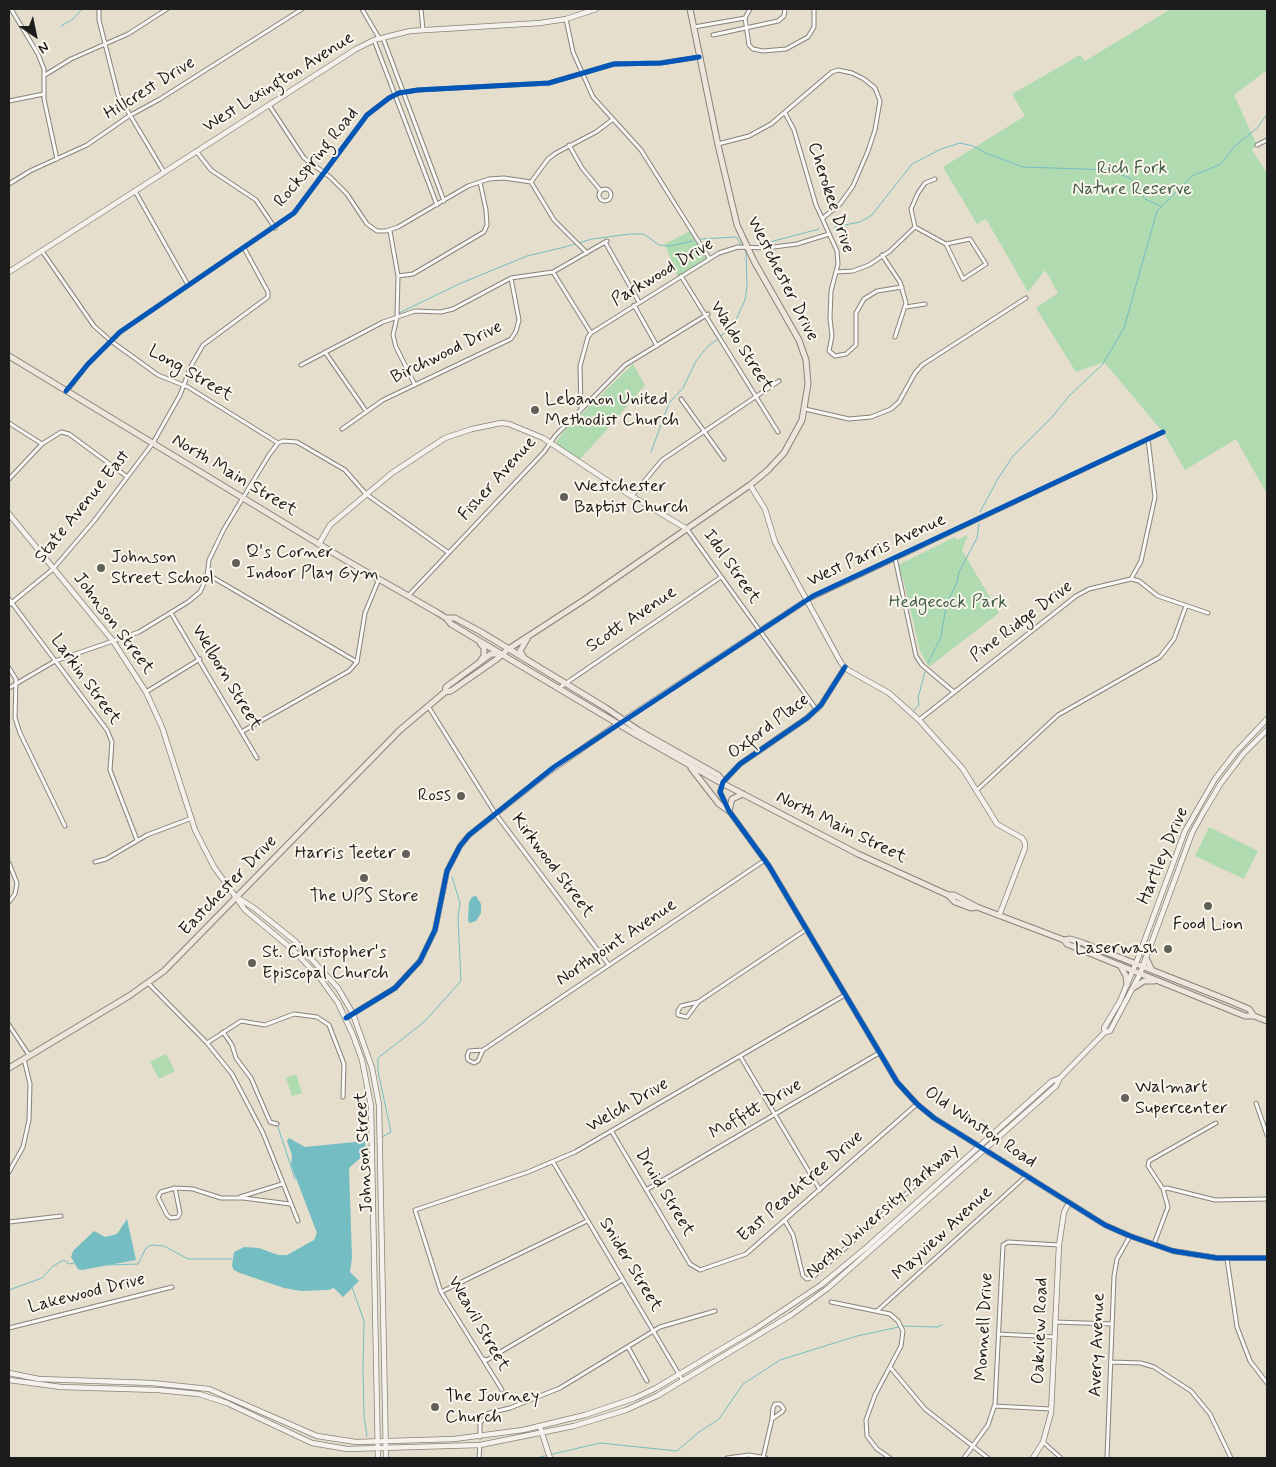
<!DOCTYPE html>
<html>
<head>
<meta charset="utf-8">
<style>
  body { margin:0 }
  #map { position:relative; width:1276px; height:1467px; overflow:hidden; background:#e5decd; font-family:Mynerve,sans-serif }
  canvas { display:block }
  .frame { position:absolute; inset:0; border:10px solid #1c1c1c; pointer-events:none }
  .north { position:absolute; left:10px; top:10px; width:50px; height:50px; -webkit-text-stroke:4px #fbf7ec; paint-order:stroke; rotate:146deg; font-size:14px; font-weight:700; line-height:20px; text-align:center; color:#1c1c1c }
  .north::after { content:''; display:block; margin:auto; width:18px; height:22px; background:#1c1c1c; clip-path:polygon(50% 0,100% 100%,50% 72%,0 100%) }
</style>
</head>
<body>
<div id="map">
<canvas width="1276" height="1467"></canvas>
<div class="frame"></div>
<div class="north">N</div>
</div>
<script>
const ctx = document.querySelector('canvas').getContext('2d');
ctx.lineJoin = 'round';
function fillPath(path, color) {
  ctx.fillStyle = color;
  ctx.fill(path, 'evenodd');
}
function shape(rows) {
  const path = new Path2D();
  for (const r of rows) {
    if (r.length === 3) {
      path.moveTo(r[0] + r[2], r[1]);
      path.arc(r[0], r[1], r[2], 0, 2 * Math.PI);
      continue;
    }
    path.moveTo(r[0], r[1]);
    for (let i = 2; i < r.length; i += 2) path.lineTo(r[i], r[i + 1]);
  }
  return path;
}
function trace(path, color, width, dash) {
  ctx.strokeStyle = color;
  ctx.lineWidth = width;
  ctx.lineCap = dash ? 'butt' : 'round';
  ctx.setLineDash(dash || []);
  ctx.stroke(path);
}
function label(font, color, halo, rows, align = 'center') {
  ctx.font = font + ' Mynerve,sans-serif';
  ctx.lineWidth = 4;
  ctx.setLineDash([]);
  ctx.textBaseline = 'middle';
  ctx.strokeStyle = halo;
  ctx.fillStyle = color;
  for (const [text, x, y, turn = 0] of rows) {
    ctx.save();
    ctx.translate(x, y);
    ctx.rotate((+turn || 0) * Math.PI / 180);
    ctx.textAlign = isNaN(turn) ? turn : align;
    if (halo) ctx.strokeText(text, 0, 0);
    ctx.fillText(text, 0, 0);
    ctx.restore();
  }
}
const green = shape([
  [1171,9,1267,9,1267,70,1234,95,1257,145,1252,150,1267,173,1267,494,1236,439,1185,470,1163,432,1104,362,1076,372,1036,308,1058,293,1045,270,1028,292,986,219,977,224,943,167,1025,116,1012,94,1080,55,1085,61],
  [692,230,709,258,678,278,665,244],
  [633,364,645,385,604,433,580,459,558,445,556,442,565,430],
  [968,535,962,550,999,613,929,667,920,651,903,578,896,566,955,537,957,540],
  [1209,827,1258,851,1244,879,1195,856],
  [166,1054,175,1071,159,1079,150,1062],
  [296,1074,302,1093,292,1096,286,1078]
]);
const water = shape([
  [476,896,481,904,481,913,476,921,470,923,468,921,469,902,472,897],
  [289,1138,305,1147,365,1141,366,1153,349,1168,352,1258,350,1272,359,1281,343,1297,334,1288,328,1290,302,1291,284,1288,240,1273,234,1270,232,1266,234,1252,244,1247,259,1248,278,1255,287,1255,314,1240,317,1233,291,1165,292,1155,287,1141],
  [127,1219,136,1260,82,1270,78,1269,71,1257,73,1251,94,1231,105,1237,117,1234]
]);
const stream = shape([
  [61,26,73,19,82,9],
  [834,227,860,222,872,215,912,164,941,149,960,143,973,146,986,153,1023,167,1111,170,1131,179,1145,199,1161,206],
  [701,239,736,237,746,252,747,286,745,300,734,324,721,336],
  [755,246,819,229],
  [399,313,459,284,527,256,565,247,592,239,630,234,644,234,659,245,670,246,692,241],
  [651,452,669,403,683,388,696,361,707,347,718,339],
  [980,512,999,477,1013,456,1053,416,1069,396,1102,365,1110,352,1124,328,1157,211,1192,176,1221,164,1234,147,1258,127,1267,114],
  [928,663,941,637,946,606,957,582,959,572,977,538,979,524],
  [914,710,919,705,918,698,925,672],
  [278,1127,295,1179],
  [382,1137,391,1132,378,1071,378,1058,424,1022,461,981,458,918,460,903,452,877],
  [109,1265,138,1264,146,1248,151,1245,164,1246,188,1259,232,1259],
  [352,1287,364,1321,363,1369,364,1417,367,1436],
  [9,1290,42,1278,52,1267,60,1262,64,1260,69,1264,75,1263],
  [903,1326,937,1327,942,1325],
  [487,1458,515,1458],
  [536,1458,600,1443,677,1451,699,1432,719,1419,743,1384,780,1360,857,1336,899,1327]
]);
const street = shape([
  [11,9,38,54,44,69,44,99,57,159],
  [99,9,99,20,118,95,164,172],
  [362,9,379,38],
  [421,9,423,30],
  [745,18,749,45,753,49,763,51,786,49,808,37,814,27,814,9],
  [566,19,573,52,593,97,641,150,709,258],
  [694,27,745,18,750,9],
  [713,35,778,21,784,16,785,9],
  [383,38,444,201],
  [374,40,437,205],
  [45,75,71,59,128,34,167,9],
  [9,101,44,94],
  [269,105,304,158,330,177,347,194,367,224,377,231,386,231,398,227,468,186,489,179,504,178,531,182,548,159,556,153,596,132,612,120],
  [785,113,794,130,816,205,837,251,838,264,831,291,830,318,832,336,829,351,835,356,846,354,856,345,856,313,864,299,877,291,902,287],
  [718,144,749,136,771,124,832,72,838,70,852,73,864,79,875,88,880,101,875,130,868,151,853,186,840,204,823,218],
  [569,145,582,168,601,191],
  [1257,145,1267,140],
  [196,151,211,170,256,200,275,228],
  [935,179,925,183,918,193,911,209,915,227,946,244,963,279,986,264,970,239,946,244],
  [531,182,554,220,587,253],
  [9,184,30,171,87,145,129,116,160,99,302,9],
  [605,195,6],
  [135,191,188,285],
  [390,231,398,276,397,317,393,335,396,347,415,385],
  [605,242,639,302],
  [42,251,94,326,111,341,158,375,188,387,278,443],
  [882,255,900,282,906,303,895,337],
  [553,272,591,333],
  [836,272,853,271,869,265,890,251,915,227],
  [398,276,413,274,484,232,487,225,486,210,480,182],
  [681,276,778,432],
  [634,305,657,346],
  [906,307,925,304],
  [325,352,366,411],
  [301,365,383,322,415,311,441,312,453,309,511,278,553,272,607,241],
  [67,391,88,364,120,332,294,213,367,115,389,98,399,93,418,90,549,83,614,64,661,63,699,57],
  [681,399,724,459],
  [581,408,580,366,588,337,591,333,719,253,738,247,766,248,797,244,829,234],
  [805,409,849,419,871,417,891,409,899,402,915,373,922,365,1026,298],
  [9,423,42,444],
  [342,429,383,400,511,339,516,331,519,320,511,278],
  [9,479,42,444,61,432,69,434,126,476],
  [632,496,662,460,779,381],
  [687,529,816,709],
  [895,558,916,656,922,665,954,692],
  [207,574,357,662],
  [1131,579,1139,581,1158,596,1208,613],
  [408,596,544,452,555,436,625,365,708,314],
  [9,599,107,730,112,742,110,770,137,840],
  [807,600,1163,432],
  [9,605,53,569,94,521,153,443,180,395,191,366,203,345,268,297,268,292,244,248],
  [171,613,257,758],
  [9,668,16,679,15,718,20,733,65,826],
  [9,688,55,661,139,632,188,602,200,592,207,577,209,560,224,529,269,455,278,443,283,441,297,442,345,470,366,494,449,553],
  [559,688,721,577],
  [146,692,200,659],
  [428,706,495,813,609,965],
  [919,720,1076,596,1089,589,1131,579,1141,561,1155,497,1148,439],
  [243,731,349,671,357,662,365,613,379,579],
  [977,790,1058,715,1160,657,1174,639,1186,606],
  [95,862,106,859,147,835,192,818],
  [9,863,17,883,15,894,9,902],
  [148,983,207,1043,232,1074,263,1133,298,1221],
  [698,1002,681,1006,678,1011,678,1015,687,1017,698,1002,807,929],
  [9,1025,29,1055],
  [223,1032,232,1045,236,1058,251,1078,270,1122,277,1124],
  [207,1043,241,1021,265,1025,294,1014,317,1017,329,1025,344,1064,343,1097],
  [483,1050,469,1051,467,1056,468,1060,474,1063,478,1061,483,1050,765,860],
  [740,1056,820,1190],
  [1256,1103,1267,1135],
  [612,1132,690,1264,700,1270,746,1254,917,1104],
  [553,1162,683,1381],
  [9,1172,23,1147,29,1120,30,1084,24,1059],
  [175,1188,193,1189,221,1198,243,1198,290,1204],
  [175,1188,180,1213,178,1217,171,1218,167,1215,158,1197,161,1192,175,1188],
  [1163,1189,1167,1188,1215,1200,1267,1199],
  [646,1190,879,1053],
  [240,1197,282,1184],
  [785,1221,793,1235,803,1276,807,1279,813,1277,946,1158],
  [9,1222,61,1216],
  [1154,1244,1168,1207,1163,1189,1148,1166,1149,1161,1216,1123],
  [1227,1259,1237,1327,1250,1361,1267,1383],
  [441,1292,587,1221],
  [831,1302,890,1314,898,1321,903,1331,901,1346,875,1395,866,1420,867,1436,877,1449,890,1458],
  [877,1311,1026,1176],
  [1055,1322,1112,1324],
  [9,1328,172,1287],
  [998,1334,1055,1337],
  [628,1347,647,1381],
  [483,1359,487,1360,622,1280],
  [1111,1362,1141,1363,1154,1367,1191,1391,1210,1414,1231,1458],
  [890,1367,925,1409,988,1458],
  [502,1390,441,1292,415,1210,528,1172,575,1152,845,995],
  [994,1406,1051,1409],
  [480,1437,480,1423,489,1413,510,1408,560,1388,660,1327,715,1311],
  [1043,1442,1061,1458],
  [479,1458,480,1445],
  [727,1458,749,1455,766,1458],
  [763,1458,772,1419,773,1408,775,1404,780,1404,784,1409,782,1412,772,1419],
  [964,1458,988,1425,995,1404,1003,1245,1008,1242,1059,1245],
  [1107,1458,1114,1276,1117,1259,1130,1236]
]);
const secondary = shape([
  [9,272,356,49,374,40,410,31,540,23,566,19,596,9],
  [750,485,765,509,775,542,841,663,848,670,889,693,919,720,963,769,997,824,1022,838,1025,843,1025,848,999,916],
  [9,514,113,641,146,692,162,727,195,830,214,867,245,910,292,949,320,978,338,1003,353,1035,362,1060,371,1106,378,1458],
  [319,544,330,525,392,473,445,438,472,429,501,423,509,424,543,438,620,489,687,529],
  [845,667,821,705,807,718,740,764,723,782,720,792,729,811,769,866,897,1082,917,1104,934,1118,1105,1225,1130,1236,1173,1251,1217,1258,1267,1258],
  [624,720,807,600],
  [238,898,254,908,295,941,338,988,353,1014,372,1068,379,1105,386,1458],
  [346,1018,395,988,420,961,435,930,447,871,460,846,469,835,550,771,619,723],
  [1105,1032,1104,1028,1120,1001,1138,958,1185,831,1215,779,1235,753,1267,719],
  [9,1373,39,1379,152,1383,209,1389,317,1436,356,1442,454,1439,523,1430,585,1415,635,1398,656,1388,755,1329,821,1285,867,1247,1052,1081,1060,1078,1105,1032,1110,1031,1140,974,1192,833,1203,813,1221,783,1244,753,1267,730],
  [9,1380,61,1387,158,1390,199,1394,227,1403,312,1443,347,1449,480,1445,574,1426,626,1410,657,1396,791,1315,828,1288,1047,1094,1056,1086,1060,1078],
  [540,1427,550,1458],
  [1033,1458,1043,1442,1051,1413,1059,1245,1064,1212,1069,1203]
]);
const primary = shape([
  [9,356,342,558,438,613,446,618,455,618,481,632,606,708,638,730,718,775,723,781],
  [446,618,451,624,635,734,716,780,858,854,948,895,954,895,977,907,1064,940,1067,944,1245,1016,1254,1016,1267,1021],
  [480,643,484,648,484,656,481,660],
  [525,659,520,651,527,639],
  [445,692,451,691,497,659,507,650,587,598,750,485,767,471,784,453,802,420,808,384,806,360,799,340,754,261,737,225,718,145,690,9],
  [691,768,719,804,729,811,732,799,743,794],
  [948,895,955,902,971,908,977,907],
  [1064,940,1070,939,1083,943,1225,999,1249,1009,1254,1016],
  [1146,958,1151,968],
  [1120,965,1126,976,1127,985],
  [1133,988,1144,981,1154,981],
  [9,1068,129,996,164,971,400,730,445,692,446,687,491,654,500,654]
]);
const cycleway = shape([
  [66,391,88,364,120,332,294,213,367,115,389,98,399,93,418,90,549,83,614,64,661,63,699,57],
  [845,667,821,705,807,718,740,764,723,782,720,792,729,811,769,866,897,1082,917,1104,934,1118,1105,1225,1130,1236,1173,1251,1217,1258,1267,1258],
  [346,1018,395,988,420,961,435,930,447,871,460,846,469,835,554,767,813,596,1163,432]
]);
const markers = [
  [535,410,5,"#62605a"],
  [564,497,5,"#62605a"],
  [236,563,5,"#62605a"],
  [101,568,5,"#62605a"],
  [461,796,5,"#62605a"],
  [406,854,5,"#62605a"],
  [364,878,5,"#62605a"],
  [1208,906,5,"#62605a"],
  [1168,949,5,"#62605a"],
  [252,963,5,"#62605a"],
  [1125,1098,5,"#62605a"],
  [435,1407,5,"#62605a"]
];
const streetNames = [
  ["West Lexington Avenue",279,83,-32],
  ["Hillcrest Drive",150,89,-32],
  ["Rockspring Road",317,158,-51],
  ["Cherokee Drive",830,198,72],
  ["Parkwood Drive",663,273,-31],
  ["Westchester Drive",782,279,63],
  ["Waldo Street",741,347,58],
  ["Birchwood Drive",447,353,-26],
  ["Long Street",190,374,30],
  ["North Main Street",234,476,31],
  ["Fisher Avenue",498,479,-48],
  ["State Avenue East",83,507,-51],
  ["West Parris Avenue",877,551,-25],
  ["Idol Street",731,567,55],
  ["Scott Avenue",632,620,-34],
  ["Pine Ridge Drive",1022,622,-37],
  ["Johnson Street",113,624,53],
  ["Welborn Street",226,678,59],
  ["Larkin Street",85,680,54],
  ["Oxford Place",769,727,-37],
  ["North Main Street",841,828,26],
  ["Hartley Drive",1164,856,-67],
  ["Kirkwood Street",552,866,53],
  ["Eastchester Drive",229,886,-46],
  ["Northpoint Avenue",617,943,-34],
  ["Welch Drive",628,1106,-30],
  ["Moffitt Drive",756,1110,-30],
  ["Old Winston Road",980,1128,34],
  ["Johnson Street",365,1152,-93],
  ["East Peachtree Drive",801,1187,-41],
  ["Druid Street",664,1193,59],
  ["North University Parkway",883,1212,-41],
  ["Mayview Avenue",943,1234,-43],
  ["Snider Street",630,1265,59],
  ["Lakewood Drive",87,1294,-14],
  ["Weavil Street",478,1324,60],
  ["Monnell Drive",985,1327,-87],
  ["Oakview Road",1041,1331,-88],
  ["Avery Avenue",1098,1345,-88]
];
const parkNames = [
  ["Rich Fork",1132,169],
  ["Nature Reserve",1132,190],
  ["Hedgecock Park",948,603]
];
const poiNames = [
  ["Lebanon United",545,400],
  ["Methodist Church",545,421],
  ["Westchester",574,487],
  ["Baptist Church",574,508],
  ["Q's Corner",246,553],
  ["Indoor Play Gym",246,574],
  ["Johnson",111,558],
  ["Street School",111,579],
  ["Ross",451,796,"right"],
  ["Harris Teeter",396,854,"right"],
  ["The UPS Store",364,897,"center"],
  ["Food Lion",1208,925,"center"],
  ["Laserwash",1158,949,"right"],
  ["St. Christopher's",262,953],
  ["Episcopal Church",262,974],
  ["Walmart",1135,1088],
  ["Supercenter",1135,1109],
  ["The Journey",445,1397],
  ["Church",445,1418]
];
fillPath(green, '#b0dab0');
fillPath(water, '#73bdc3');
trace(stream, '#73bdc3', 1);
trace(street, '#87837a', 5);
trace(secondary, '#87837a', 6);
trace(primary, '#87837a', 7);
trace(street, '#fbfaf8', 3);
trace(secondary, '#f5f2ed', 4.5);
trace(primary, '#eee5dc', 5);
trace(cycleway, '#0057b8', 5);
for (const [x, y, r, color] of markers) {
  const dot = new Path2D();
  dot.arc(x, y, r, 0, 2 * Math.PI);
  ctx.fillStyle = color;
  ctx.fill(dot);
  trace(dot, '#fbf7ec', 2);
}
label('18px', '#1c1c1c', '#fbf7ec', streetNames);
label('18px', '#405d47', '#fbf7ec', parkNames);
label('18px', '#1c1c1c', '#fbf7ec', poiNames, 'left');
</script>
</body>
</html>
